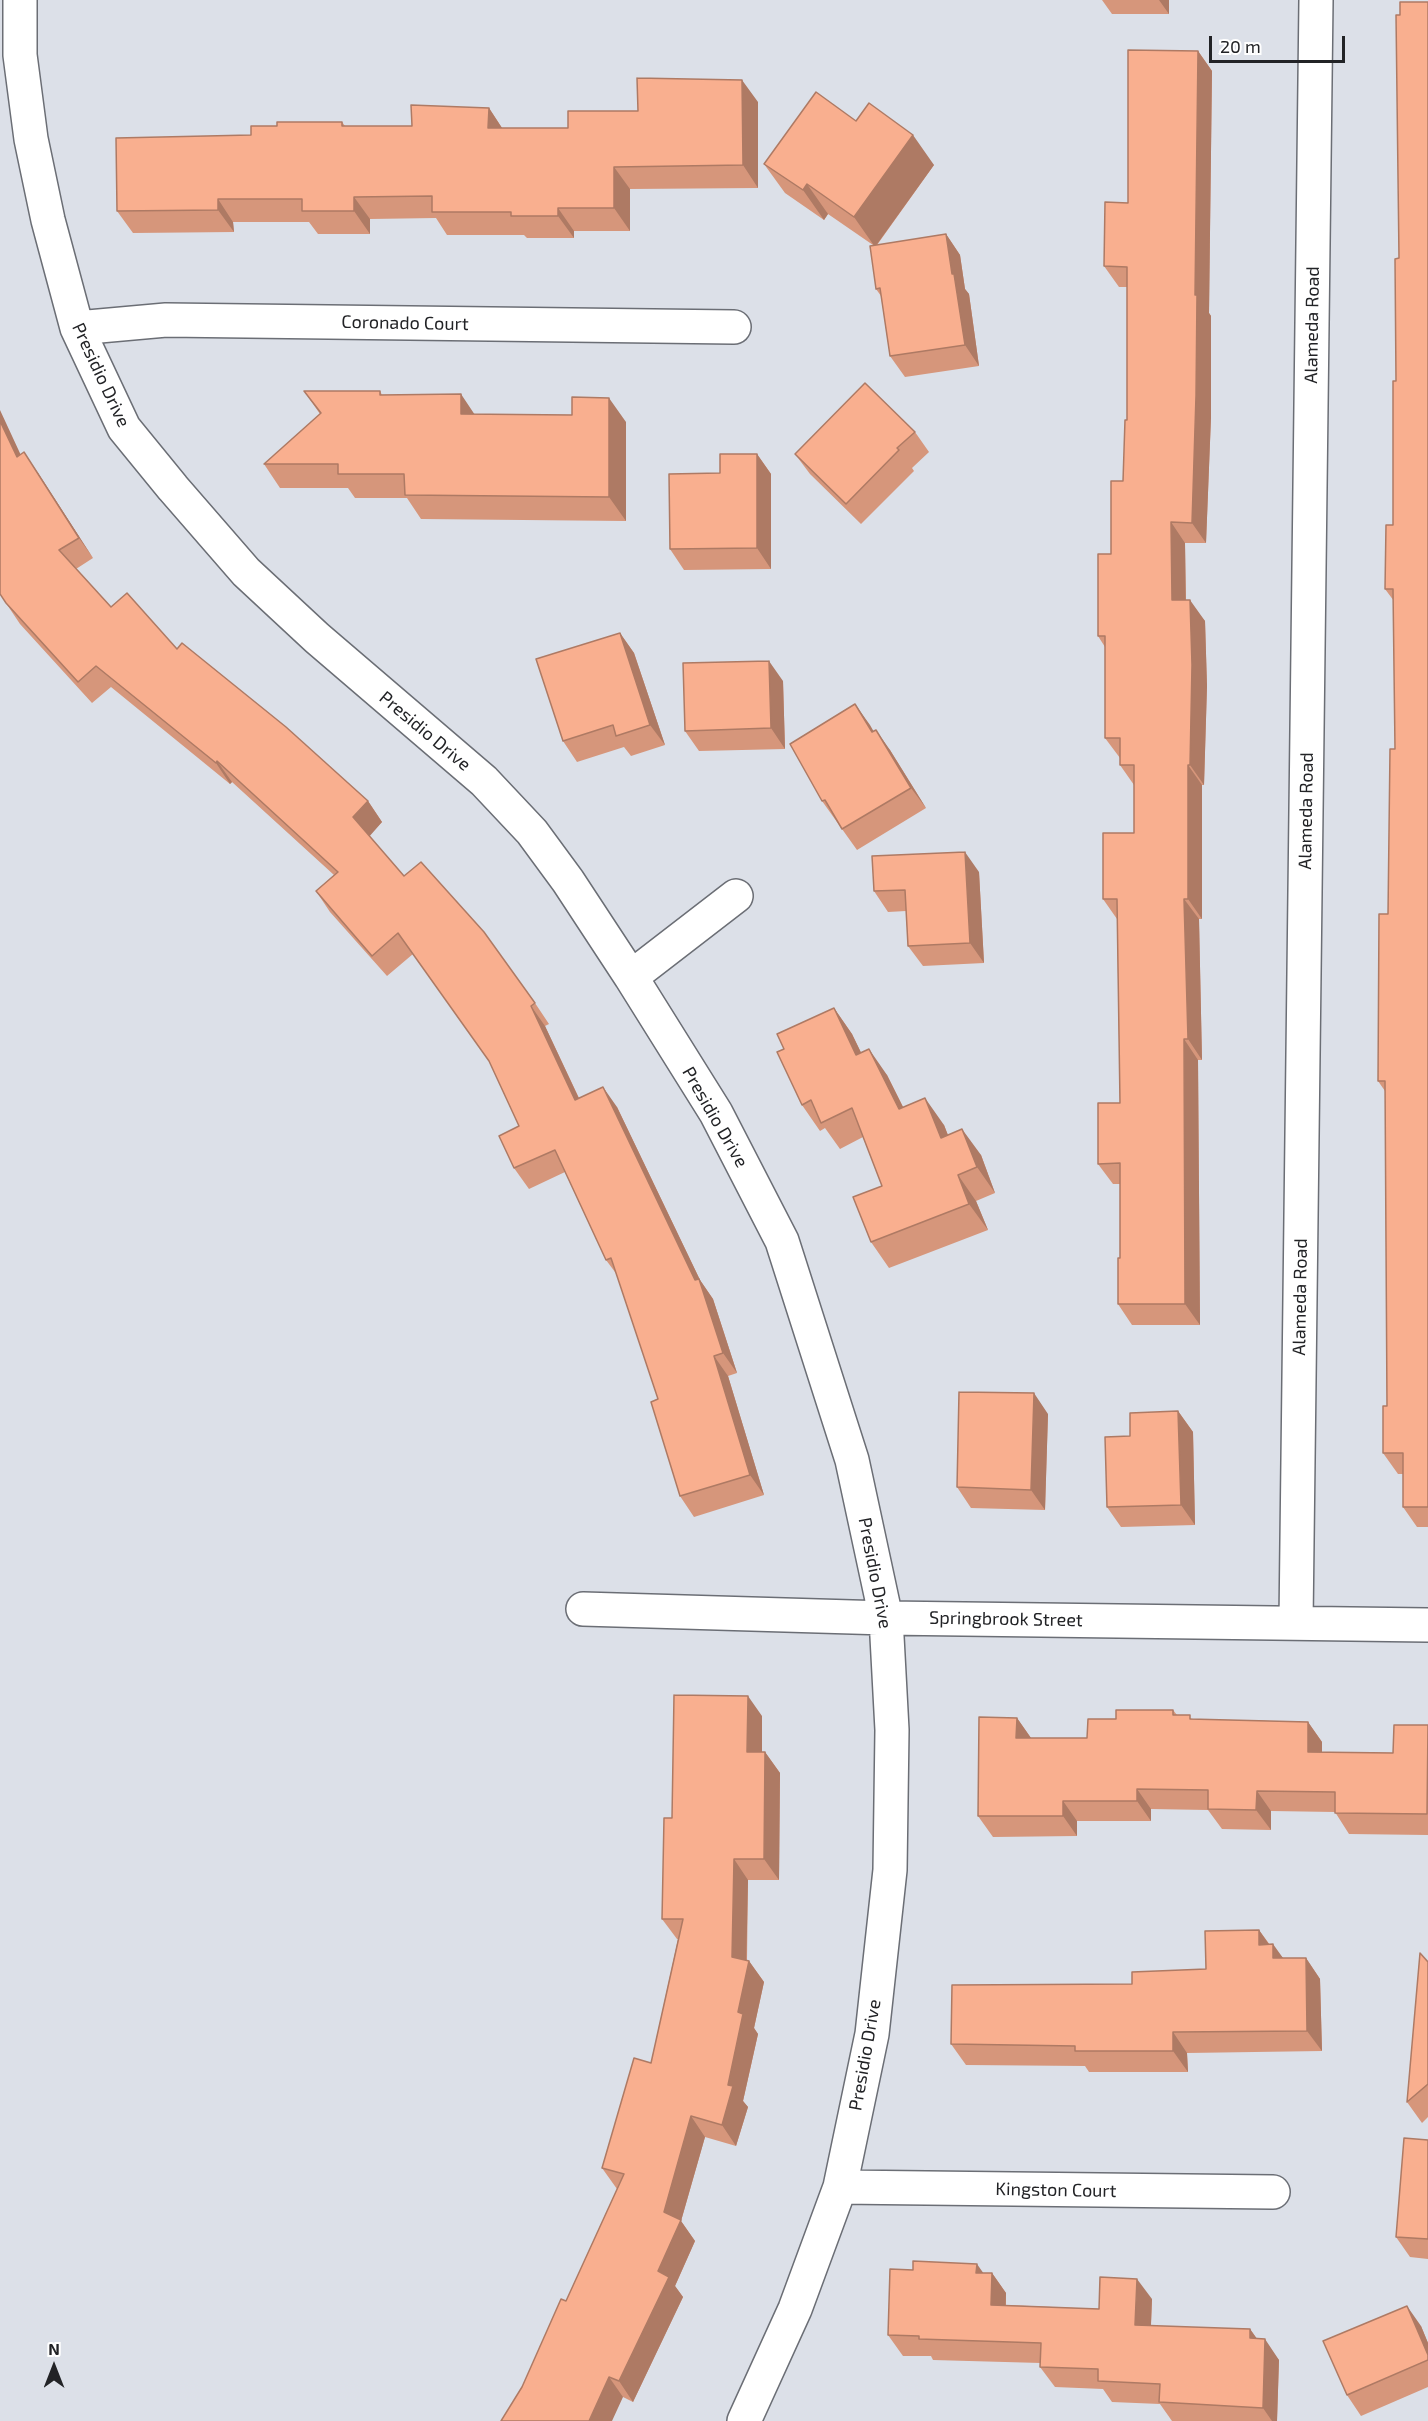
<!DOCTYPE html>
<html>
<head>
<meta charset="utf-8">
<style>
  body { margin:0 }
  #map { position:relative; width:1428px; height:2421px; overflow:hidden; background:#dce0e8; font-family:"Exo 2",sans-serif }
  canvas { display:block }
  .north { position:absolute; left:24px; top:2337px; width:60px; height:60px; -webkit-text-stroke:4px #fff; paint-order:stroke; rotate:0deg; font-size:16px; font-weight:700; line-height:24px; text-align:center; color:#222326 }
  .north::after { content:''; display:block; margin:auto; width:21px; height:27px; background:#222326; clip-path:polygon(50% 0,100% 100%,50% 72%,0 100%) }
  .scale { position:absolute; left:1209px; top:36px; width:136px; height:27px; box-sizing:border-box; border:3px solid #222326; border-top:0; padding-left:8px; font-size:18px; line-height:21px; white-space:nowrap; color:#222326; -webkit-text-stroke:4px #fff; paint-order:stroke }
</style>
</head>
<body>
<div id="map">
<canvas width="1428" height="2421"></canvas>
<div class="north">N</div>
<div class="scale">20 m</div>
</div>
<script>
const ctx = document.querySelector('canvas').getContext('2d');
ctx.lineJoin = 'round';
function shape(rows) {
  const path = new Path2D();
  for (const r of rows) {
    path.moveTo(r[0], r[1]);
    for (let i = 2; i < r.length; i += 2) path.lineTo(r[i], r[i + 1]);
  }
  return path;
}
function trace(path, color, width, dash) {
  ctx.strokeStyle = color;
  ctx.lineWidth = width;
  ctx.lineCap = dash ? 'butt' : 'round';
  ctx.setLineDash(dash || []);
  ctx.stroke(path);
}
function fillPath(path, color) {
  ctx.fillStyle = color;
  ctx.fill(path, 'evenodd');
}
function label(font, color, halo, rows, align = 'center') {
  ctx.font = font + ' "Exo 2",sans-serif';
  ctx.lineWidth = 4.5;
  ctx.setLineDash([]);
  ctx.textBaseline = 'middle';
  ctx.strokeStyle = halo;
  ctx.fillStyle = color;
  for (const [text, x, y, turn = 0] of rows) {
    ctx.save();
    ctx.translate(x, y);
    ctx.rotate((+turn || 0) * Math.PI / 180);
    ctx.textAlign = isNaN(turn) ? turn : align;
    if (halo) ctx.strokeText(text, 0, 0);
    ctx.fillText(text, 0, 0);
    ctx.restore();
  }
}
const minor = shape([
  [20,0,20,55,31,139,48,220,77,328,124,428,173,488,246,572,317,638,484,781,532,832,568,881,631,977,716,1113,782,1241,852,1460,886,1618,892,1730,890,1870,872,2034,840,2187,795,2309,744,2421],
  [77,328,166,320,734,327],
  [631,977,736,896],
  [583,1609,886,1618,1428,1625],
  [1296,1622,1316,0],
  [840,2187,1273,2192]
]);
const wall = shape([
  [1102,0,1169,0,1169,14,1112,14],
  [1428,2,1428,1527,1417,1527,1403,1507,1403,1474,1398,1474,1383,1453,1387,1406,1385,1091,1378,1081,1388,914,1395,749,1394,601,1385,589,1393,525,1399,258,1400,15],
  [1198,51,1212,71,1209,313,1211,316,1211,417,1206,543,1185,543,1186,600,1205,621,1207,686,1204,785,1202,785,1202,919,1199,919,1202,1060,1198,1060,1200,1325,1132,1325,1118,1304,1120,1258,1120,1184,1113,1184,1098,1164,1120,1103,1117,919,1103,899,1134,833,1134,785,1120,765,1120,758,1105,738,1105,647,1098,636,1123,481,1127,420,1127,287,1119,287,1104,266,1128,203],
  [758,102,758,188,630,189,630,231,574,231,574,238,527,238,524,235,447,235,436,218,370,219,370,234,318,234,309,222,233,222,234,232,133,233,117,211,251,135,277,126,342,122,345,126,412,126,489,108,502,128,568,128,638,111],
  [856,121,934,165,877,245,946,234,960,255,965,289,969,294,979,366,905,377,890,356,881,296,876,289,873,245,828,214,824,220,785,193,764,164],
  [304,391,380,391,382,395,475,414,626,422,626,521,421,519,407,498,355,498,348,488,280,488,264,464,320,414],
  [915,432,929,452,912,468,914,471,861,524,810,474,795,454],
  [20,454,38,473,93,558,76,569,111,607,177,649,368,801,382,822,369,836,404,876,535,1003,549,1024,545,1026,579,1098,617,1107,700,1280,713,1299,737,1373,728,1376,764,1495,694,1517,680,1496,658,1399,618,1276,606,1260,565,1172,529,1189,514,1168,519,1126,490,1062,413,954,387,976,330,912,316,891,334,875,232,782,230,784,111,687,92,703,20,624,6,603],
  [757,454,771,474,771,569,684,570,670,549,720,473],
  [620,633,634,653,665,745,631,756,624,747,577,762,563,741],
  [783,681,785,749,699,751,685,731],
  [855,704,873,731,890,750,926,808,857,850,822,801],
  [979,872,984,963,923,966,908,946,906,911,888,912,874,891],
  [834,1008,852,1034,861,1053,887,1075,903,1107,944,1125,948,1135,981,1155,995,1193,976,1201,988,1230,889,1268,871,1242,882,1186,863,1137,840,1149,825,1128,820,1131,802,1105,784,1049],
  [1178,1411,1193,1432,1195,1525,1121,1527,1107,1507,1130,1436],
  [1048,1414,1045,1510,971,1508,957,1487],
  [1173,1710,1177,1715,1193,1719,1308,1722,1322,1742,1322,1752,1393,1753,1428,1725,1428,1835,1349,1834,1335,1812,1271,1811,1271,1830,1222,1829,1208,1810,1151,1809,1151,1821,1077,1821,1077,1836,993,1837,978,1816,1017,1718,1031,1738,1087,1738,1116,1719],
  [762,1716,762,1752,765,1752,780,1773,779,1880,748,1880,747,1960,749,1961,764,1982,754,2028,758,2034,743,2101,748,2107,736,2146,705,2137,681,2221,695,2241,675,2286,683,2297,633,2402,623,2397,522,2387,566,2301,617,2189,602,2168,651,2063,678,1939,677,1939,662,1919,672,1818],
  [1259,1930,1270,1945,1283,1958,1306,1958,1320,1979,1322,2051,1187,2053,1188,2072,1089,2072,1085,2066,966,2065,951,2044,1132,1984,1206,1969],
  [1428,1962,1428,2117,1422,2123,1407,2102],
  [1428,2140,1428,2259,1410,2257,1396,2237],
  [983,2273,992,2273,1006,2293,1006,2305,1099,2309,1152,2299,1151,2326,1250,2329,1257,2339,1279,2360,1277,2421,1172,2421,1160,2404,1112,2402,1103,2389,1055,2387,1040,2367,1041,2363,933,2360,931,2356,903,2356,888,2335],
  [1421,2326,1428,2343,1428,2387,1361,2416,1347,2395]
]);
const shadedWall = shape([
  [1159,0,1169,0,1169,14],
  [1198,51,1212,71,1209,313,1211,316,1211,417,1206,543,1192,523],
  [742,80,758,102,758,188,743,165],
  [489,108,504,131,488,128],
  [913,135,934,165,875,247,854,217],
  [614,167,630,189,630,231,614,208],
  [807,184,828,214,824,220,803,190],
  [354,197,370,219,370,234,354,211],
  [218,199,233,222,234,232,218,210],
  [558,208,574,231,574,238,558,216],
  [946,234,960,255,965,289,969,294,979,366,965,345,952,274],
  [461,394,477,418,461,414],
  [609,398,626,422,626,521,609,497],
  [0,410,31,477,17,457,0,421],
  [24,452,38,473,93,558,79,538],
  [757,454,771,474,771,569,757,548],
  [1171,522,1185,543,1186,621,1172,600],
  [1190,600,1205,621,1207,686,1204,785,1190,765],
  [620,633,634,653,665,745,650,725],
  [769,661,783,681,785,749,771,728],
  [855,704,870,725,886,753,872,732],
  [876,730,890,750,926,808,911,788],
  [217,761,232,782,230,784,216,763],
  [1188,765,1202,785,1202,919,1188,899],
  [368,801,382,822,368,838,353,817],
  [965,852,979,872,984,963,970,943],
  [1184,899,1199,919,1202,1060,1188,1039],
  [531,1006,545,1026,589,1120,575,1100],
  [834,1008,852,1034,875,1081,856,1055],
  [1184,1039,1198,1060,1200,1325,1185,1304],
  [869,1049,887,1075,917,1135,899,1109],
  [603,1087,617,1107,700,1280,713,1299,737,1373,723,1353,695,1280],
  [925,1098,944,1125,959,1164,941,1138],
  [962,1129,981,1155,995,1193,977,1167],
  [958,1175,976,1201,988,1230,969,1204],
  [714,1356,728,1376,764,1495,750,1475],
  [1034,1393,1048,1414,1045,1510,1031,1490],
  [1178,1411,1193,1432,1195,1525,1181,1505],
  [748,1696,762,1716,762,1773,747,1752],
  [1017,1718,1031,1738,1016,1738],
  [1308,1722,1322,1742,1322,1773,1308,1752],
  [765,1752,780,1773,779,1880,764,1859],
  [1137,1789,1151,1809,1151,1821,1137,1801],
  [1257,1791,1271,1811,1271,1830,1256,1810],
  [1063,1801,1077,1821,1077,1836,1063,1816],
  [734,1859,748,1880,746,1975,749,1961,764,1982,754,2028,758,2034,743,2101,748,2107,736,2146,722,2125,728,2085],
  [1259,1930,1273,1950,1273,1944,1288,1965,1288,1979,1259,1945],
  [1306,1958,1320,1979,1322,2051,1307,2031],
  [1173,2032,1187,2053,1188,2072,1173,2051],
  [691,2116,705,2137,681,2221,695,2241,675,2286,683,2297,633,2402,619,2381,664,2212],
  [977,2264,991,2284,992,2273,1006,2293,1005,2325,991,2305,976,2273],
  [1137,2279,1152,2299,1150,2346,1135,2325],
  [1407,2306,1421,2326,1428,2343,1428,2355],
  [1250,2329,1265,2350,1265,2339,1279,2360,1277,2421,1272,2421,1263,2408,1250,2338],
  [609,2377,623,2397,612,2421,589,2421]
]);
const building = shape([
  [1400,2,1428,2,1428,1507,1403,1507,1403,1453,1383,1453,1383,1406,1387,1406,1385,1081,1378,1081,1379,914,1388,914,1390,749,1395,749,1393,589,1385,589,1386,525,1393,525,1393,381,1396,381,1395,259,1399,258,1396,15,1400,15,1400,2],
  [1128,50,1198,51,1195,295,1197,295,1196,396,1192,523,1171,522,1172,600,1190,600,1192,665,1190,765,1188,765,1188,899,1184,899,1188,1039,1184,1039,1185,1304,1118,1304,1118,1258,1120,1258,1120,1163,1098,1164,1098,1103,1120,1103,1117,899,1103,899,1103,833,1134,833,1134,765,1120,765,1120,738,1105,738,1105,636,1098,636,1098,554,1111,554,1111,481,1123,481,1125,420,1127,420,1127,267,1104,266,1105,202,1128,203,1128,50],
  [637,78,742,80,743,165,614,167,614,208,558,208,558,216,511,216,511,212,432,212,432,196,354,197,354,211,302,211,302,199,218,199,218,210,117,211,116,138,251,135,251,126,277,126,277,122,342,122,342,126,412,126,411,105,489,108,488,128,568,128,568,111,638,111,637,78],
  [816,92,856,121,869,103,913,135,854,217,807,184,803,190,764,164,816,92],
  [946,234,952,274,954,274,965,345,890,356,880,288,876,289,870,246,946,234],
  [865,383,915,432,897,448,899,450,846,504,795,454,865,383],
  [304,391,380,391,380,395,461,394,461,414,572,415,572,397,609,398,609,497,405,495,404,474,338,474,338,464,264,464,321,413,304,391],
  [0,421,17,457,24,452,79,538,59,550,111,607,127,593,177,649,182,643,286,727,368,801,353,817,404,876,421,862,484,932,535,1003,531,1006,575,1100,603,1087,695,1280,699,1279,723,1353,714,1356,750,1475,680,1496,651,1402,658,1399,611,1258,606,1260,555,1150,514,1168,499,1136,519,1126,489,1061,398,933,372,956,316,891,338,872,217,761,216,763,96,666,78,682,6,603,0,594,0,421],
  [720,454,757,454,757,548,670,549,669,474,720,473,720,454],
  [620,633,650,725,616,736,613,725,563,741,536,659,620,633],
  [769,661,771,728,685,731,683,663,769,661],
  [855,704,872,732,876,730,911,788,842,829,825,800,822,801,790,744,855,704],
  [965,852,970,943,908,946,905,890,874,891,872,856,965,852],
  [834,1008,856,1055,869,1049,899,1109,925,1098,941,1138,962,1129,977,1167,958,1175,969,1204,871,1242,853,1197,882,1186,852,1108,821,1123,811,1100,802,1105,777,1052,784,1049,777,1034,834,1008],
  [959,1392,1034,1393,1031,1490,957,1487,959,1392],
  [1178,1411,1181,1505,1107,1507,1105,1437,1130,1436,1130,1413,1178,1411],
  [674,1695,748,1696,747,1752,765,1752,764,1859,734,1859,732,1957,749,1961,738,2012,743,2014,728,2085,733,2086,722,2125,691,2116,664,2212,681,2220,658,2271,669,2277,619,2381,609,2377,589,2421,501,2421,522,2387,561,2299,566,2301,624,2174,602,2168,634,2058,651,2063,683,1919,662,1919,664,1818,672,1818,674,1695],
  [1116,1710,1173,1710,1173,1715,1190,1715,1190,1719,1308,1722,1308,1752,1393,1753,1394,1725,1428,1725,1427,1814,1335,1813,1335,1792,1257,1791,1256,1810,1208,1809,1208,1790,1137,1789,1137,1801,1063,1801,1063,1816,978,1816,979,1717,1017,1718,1016,1738,1087,1738,1088,1719,1116,1719,1116,1710],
  [1259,1930,1259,1945,1273,1944,1273,1958,1306,1958,1307,2031,1173,2032,1173,2051,1075,2051,1075,2046,951,2044,952,1985,1132,1984,1132,1972,1206,1969,1205,1931,1259,1930],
  [1420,1953,1428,1962,1428,2084,1407,2102,1420,1953],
  [1404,2138,1428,2140,1428,2239,1396,2237,1404,2138],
  [913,2261,977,2264,976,2273,992,2273,991,2305,1099,2309,1100,2277,1137,2279,1135,2325,1250,2329,1250,2338,1265,2339,1263,2408,1159,2402,1160,2384,1098,2381,1098,2369,1040,2367,1041,2343,919,2339,919,2336,888,2335,890,2269,913,2270,913,2261],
  [1407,2306,1428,2355,1428,2360,1347,2395,1323,2341,1407,2306]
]);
const streetNames = [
  ["Coronado Court",405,323,1],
  ["Alameda Road",1312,325,-89],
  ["Presidio Drive",101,375,65],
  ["Presidio Drive",425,731,40],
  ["Alameda Road",1306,811,-89],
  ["Presidio Drive",715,1117,60],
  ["Alameda Road",1300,1297,-89],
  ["Presidio Drive",875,1573,79],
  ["Springbrook Street",1006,1619,1],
  ["Presidio Drive",865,2055,-80],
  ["Kingston Court",1056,2190,1]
];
trace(minor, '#6b6e75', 36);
trace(minor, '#fff', 33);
fillPath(wall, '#d6967b');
fillPath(shadedWall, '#ae7a64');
fillPath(building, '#f9af8f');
trace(building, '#ae7a64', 1.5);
label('18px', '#222326', '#fff', streetNames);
</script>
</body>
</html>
